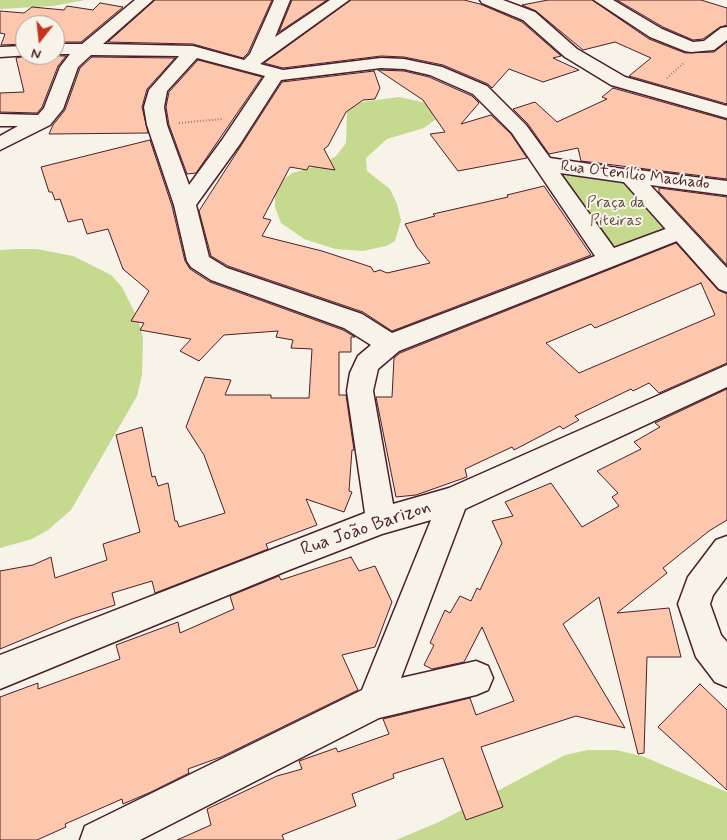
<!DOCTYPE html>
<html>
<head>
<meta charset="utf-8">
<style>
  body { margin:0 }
  #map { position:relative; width:727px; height:840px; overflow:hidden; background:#f7f3e8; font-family:Mynerve,sans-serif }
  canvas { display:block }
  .north { position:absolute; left:15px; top:15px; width:50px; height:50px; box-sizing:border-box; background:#f7f3e8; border:1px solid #b29e9c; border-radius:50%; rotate:196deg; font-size:14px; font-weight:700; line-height:20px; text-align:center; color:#4a1f2b }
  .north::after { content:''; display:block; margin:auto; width:18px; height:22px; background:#c8321e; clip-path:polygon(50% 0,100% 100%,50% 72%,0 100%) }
</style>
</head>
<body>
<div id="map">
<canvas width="727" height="840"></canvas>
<div class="north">N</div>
</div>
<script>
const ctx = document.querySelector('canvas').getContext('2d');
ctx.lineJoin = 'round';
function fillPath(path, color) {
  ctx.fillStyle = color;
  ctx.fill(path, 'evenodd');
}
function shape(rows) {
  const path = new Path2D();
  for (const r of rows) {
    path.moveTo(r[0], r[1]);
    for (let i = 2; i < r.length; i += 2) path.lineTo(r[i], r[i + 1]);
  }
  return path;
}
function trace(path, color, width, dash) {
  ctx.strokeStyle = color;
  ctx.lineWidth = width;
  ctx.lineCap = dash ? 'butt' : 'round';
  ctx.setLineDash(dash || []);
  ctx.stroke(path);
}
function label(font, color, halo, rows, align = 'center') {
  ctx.font = font + ' Mynerve,sans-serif';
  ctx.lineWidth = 4;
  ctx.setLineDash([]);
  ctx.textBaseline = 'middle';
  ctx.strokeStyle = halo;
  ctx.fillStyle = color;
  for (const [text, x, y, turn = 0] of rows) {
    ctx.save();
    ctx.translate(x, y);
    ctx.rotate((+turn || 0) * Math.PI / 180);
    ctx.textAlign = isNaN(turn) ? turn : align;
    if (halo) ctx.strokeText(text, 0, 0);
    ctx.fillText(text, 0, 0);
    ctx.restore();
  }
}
const green = shape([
  [0,0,85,0,53,6,0,9],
  [399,97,431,104,439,117,424,128,387,139,366,158,367,171,390,189,397,204,401,220,395,241,386,246,363,251,335,249,304,239,281,223,275,207,275,191,279,183,292,173,321,165,336,156,346,143,347,111,354,104,362,102],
  [587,173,624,180,669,232,610,253,554,177],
  [19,249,37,249,73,256,111,275,122,287,138,319,143,338,142,375,137,396,71,510,48,530,32,539,0,548,0,250],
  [588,750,616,750,642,756,727,792,727,840,396,840,439,822,565,755]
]);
const building = shape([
  [155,0,272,0,248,53,243,58,193,44,108,42,155,0],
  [292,0,327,0,279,32,292,0],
  [351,0,464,0,480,4,522,22,561,56,553,58,579,70,543,82,509,69,492,88,488,84,443,65,404,57,381,56,283,68,264,63,351,0],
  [548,0,592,0,649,39,685,53,714,52,727,42,727,104,629,76,651,58,615,42,583,50,536,11,522,5,548,0],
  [617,0,701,0,727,8,727,25,720,27,703,39,693,40,663,27,617,0],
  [100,3,123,7,81,42,55,42,55,25,25,25,25,44,1,45,5,34,0,33,0,11,24,13,32,7,64,10,67,6,93,10,100,3],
  [32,55,66,56,58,66,42,107,37,113,0,112,0,93,24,92,16,58,32,55],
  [92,57,175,58,147,89,142,107,148,133,49,134,53,125,65,110,80,68,92,57],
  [198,60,262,77,196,173,187,174,169,125,166,107,169,92,198,60],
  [378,70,404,71,429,77,472,96,479,103,461,124,491,115,511,134,527,158,458,171,430,134,445,132,423,100,378,70],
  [374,71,380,88,375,99,363,100,346,112,328,146,324,149,335,170,309,166,307,170,290,167,263,218,271,220,262,236,322,251,371,267,374,272,380,270,387,273,430,263,417,247,405,224,435,216,433,214,508,197,507,195,544,186,591,255,392,331,363,312,228,266,211,256,199,211,282,82,374,71],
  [613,88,727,120,727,179,581,161,578,148,549,154,528,124,513,109,535,102,557,122,607,99,602,97,613,88],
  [150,140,172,206,185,261,190,269,210,282,343,330,355,337,351,337,351,352,339,352,339,395,346,395,354,450,352,450,349,491,352,492,344,512,306,499,317,525,266,544,268,549,155,593,152,581,112,593,115,605,72,619,0,649,0,571,33,565,51,557,55,578,107,560,103,544,140,532,116,435,142,427,152,477,155,476,158,486,168,483,175,521,177,521,179,527,225,513,204,455,186,427,205,377,231,380,225,395,271,395,271,398,309,398,312,349,291,348,293,340,276,337,278,331,224,335,199,361,180,351,191,339,140,330,144,323,131,321,149,291,123,269,108,229,87,234,82,219,68,222,60,199,55,200,52,192,49,192,41,167,150,140],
  [659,188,727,197,727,265,659,192,659,188],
  [676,243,718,290,727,294,727,363,659,393,649,383,633,391,631,389,575,416,579,420,563,429,560,426,514,450,512,447,465,469,467,477,416,495,396,497,376,397,392,397,394,358,400,353,676,243],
  [701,283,715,315,579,373,546,343,591,324,595,328,701,283],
  [727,389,727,520,709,531,663,568,667,573,617,613,669,608,681,657,647,657,644,753,638,754,599,597,563,624,625,728,576,716,481,747,503,807,466,820,443,758,393,774,394,778,352,794,356,806,282,835,284,840,177,840,211,825,207,809,277,776,302,769,299,761,336,748,338,752,389,734,383,719,470,698,476,715,514,701,482,627,464,662,432,669,424,665,434,645,430,643,445,610,450,613,460,596,471,601,477,588,480,590,502,543,492,521,513,516,505,502,551,483,582,527,619,506,612,497,618,493,597,471,641,449,634,442,660,427,655,423,727,389],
  [351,557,359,571,375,566,392,602,375,647,342,655,358,690,221,757,188,769,189,773,151,792,123,804,122,799,65,824,66,827,37,840,0,840,0,697,38,683,38,689,120,659,116,645,178,622,180,633,234,609,230,596,279,576,281,580,351,557],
  [700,684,727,710,727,790,658,727,700,684]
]);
const path = shape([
  [667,78,685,62],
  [179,123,222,119]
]);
const street = shape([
  [135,0,153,0,103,44,193,46,244,60,250,54,274,0,290,0,275,37,330,0,349,0,260,64,283,70,381,58,404,59,442,67,487,86,526,125,550,158,637,171,640,176,637,181,630,183,560,173,614,248,679,224,687,227,690,232,687,237,399,351,378,369,373,391,393,504,449,488,727,365,727,387,465,509,401,678,476,661,488,666,493,678,488,690,476,695,379,718,140,840,80,840,85,826,362,690,431,520,382,534,289,570,0,689,0,655,365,513,347,391,350,373,358,356,371,345,344,328,211,280,191,267,187,261,174,205,147,125,144,107,149,90,179,56,91,55,78,67,63,109,50,125,0,150,0,136,18,126,0,126,0,114,38,115,44,108,60,67,70,54,55,54,55,44,82,44,135,0],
  [197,58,265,76,222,140,189,185,167,125,164,107,167,91,197,58],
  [381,68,404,69,430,75,473,94,512,133,595,256,392,333,362,314,227,268,209,257,196,205,240,144,281,80,381,68],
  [480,0,503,0,535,12,577,49,625,77,727,106,727,118,611,85,565,57,523,20,482,3,480,0],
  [594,0,613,0,662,29,693,42,704,41,721,28,727,27,727,40,714,50,691,52,685,51,650,37,594,0],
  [25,46,25,55,30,55,0,57,0,47,25,46],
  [727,536,727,576,713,595,710,604,721,635,727,642,727,687,715,682,696,657,678,604,688,577,716,540,727,536]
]);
const secondary = shape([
  [630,169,727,181,727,195,650,185,727,268,727,292,719,289,623,181,620,176,623,171,630,169]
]);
const farStreetnames = [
  ["Rua Otenílio Machado",635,176,7]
];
const farParknames = [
  ["Praça da",616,204],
  ["Piteiras",616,222]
];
const streetNames = [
  ["Rua João Barizon",366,529,-19]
];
fillPath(green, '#c6da8f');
fillPath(building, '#fcc7ad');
trace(building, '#4a1f2b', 1);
trace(street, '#4a1f2b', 3);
trace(secondary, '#4a1f2b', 3);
trace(path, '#4a1f2b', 2, [0.5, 2.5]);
fillPath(street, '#f7f3e8');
fillPath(secondary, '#f7f3e8');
label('16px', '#4a1f2b', '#f7f3e8', farStreetnames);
label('16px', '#694e44', '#f7f3e8', farParknames);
label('19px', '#4a1f2b', '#f7f3e8', streetNames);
</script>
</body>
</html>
